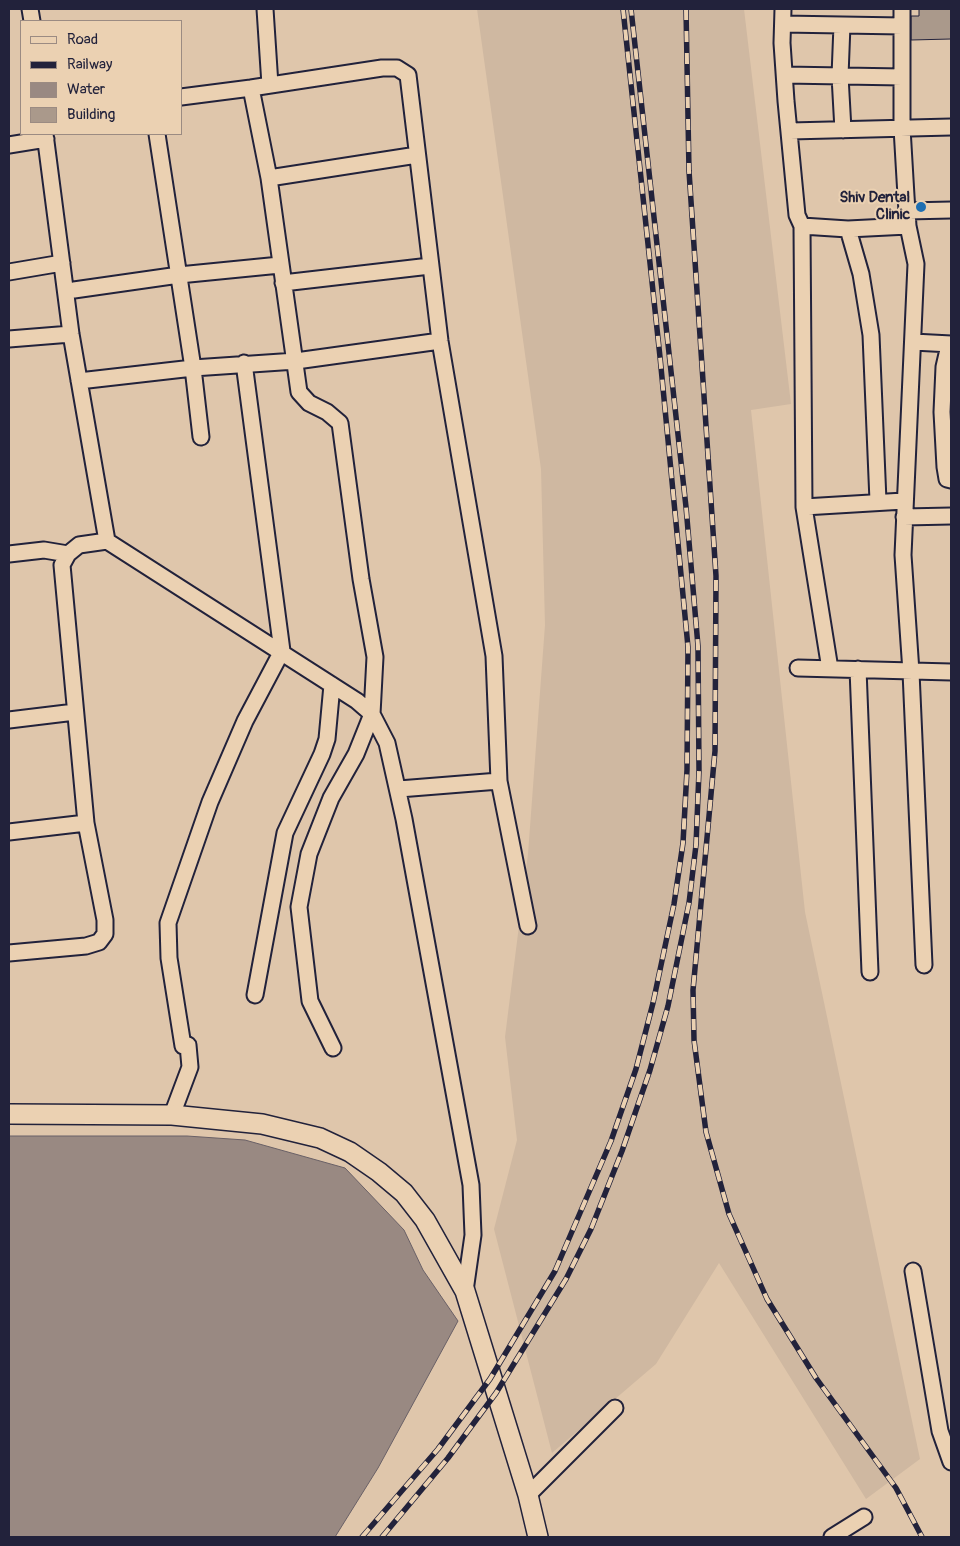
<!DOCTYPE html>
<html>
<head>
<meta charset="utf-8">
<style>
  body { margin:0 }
  #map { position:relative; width:960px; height:1546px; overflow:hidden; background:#dfc6ab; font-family:Pangolin,sans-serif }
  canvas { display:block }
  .frame { position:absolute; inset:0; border:10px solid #22223b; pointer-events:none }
  .legend { position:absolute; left:20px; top:20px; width:162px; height:115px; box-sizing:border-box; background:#ebd1b2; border:1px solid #9b8b82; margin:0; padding:6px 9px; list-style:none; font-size:15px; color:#22223b }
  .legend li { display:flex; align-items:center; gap:10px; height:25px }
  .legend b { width:25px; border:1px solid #9b8b82 }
</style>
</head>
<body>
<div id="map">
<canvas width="960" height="1546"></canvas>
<div class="frame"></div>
<ul class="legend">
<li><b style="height:6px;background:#ebd1b2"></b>Road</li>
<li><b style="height:6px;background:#22223b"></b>Railway</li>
<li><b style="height:14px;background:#998982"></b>Water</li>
<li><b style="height:14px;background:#aa998b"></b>Building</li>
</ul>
</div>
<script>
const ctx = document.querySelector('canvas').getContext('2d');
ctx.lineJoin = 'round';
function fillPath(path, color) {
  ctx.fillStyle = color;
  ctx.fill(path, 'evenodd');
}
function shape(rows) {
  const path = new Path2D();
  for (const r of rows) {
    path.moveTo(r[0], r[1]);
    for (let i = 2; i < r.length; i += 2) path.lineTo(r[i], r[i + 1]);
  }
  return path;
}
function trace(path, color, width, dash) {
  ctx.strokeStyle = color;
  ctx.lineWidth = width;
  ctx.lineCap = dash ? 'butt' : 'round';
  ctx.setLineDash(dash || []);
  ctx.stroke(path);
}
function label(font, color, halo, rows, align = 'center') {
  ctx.font = font + ' Pangolin,sans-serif';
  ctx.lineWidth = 4;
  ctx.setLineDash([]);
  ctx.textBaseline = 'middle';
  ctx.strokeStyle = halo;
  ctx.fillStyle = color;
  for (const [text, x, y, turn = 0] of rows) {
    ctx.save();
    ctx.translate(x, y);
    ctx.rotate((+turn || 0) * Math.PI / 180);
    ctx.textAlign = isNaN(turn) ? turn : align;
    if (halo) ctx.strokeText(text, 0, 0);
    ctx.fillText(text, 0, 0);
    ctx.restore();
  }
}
const built = shape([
  [477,9,744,9,791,404,751,410,805,912,920,1459,866,1499,719,1263,656,1364,552,1453,494,1229,517,1140,505,1037,528,854,545,625,541,469]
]);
const water = shape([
  [9,1136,187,1136,245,1140,345,1168,404,1230,423,1270,458,1321,378,1468,335,1537,9,1537,9,1136]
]);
const building = shape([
  [919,9,951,9,951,39,911,40,911,16,919,16,919,9]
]);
const minor = shape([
  [30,9,32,21],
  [265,9,270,85],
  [783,9,782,43,786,101,797,215,802,226,848,229,908,226],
  [902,9,902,128,906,196,908,226,916,264,903,555,911,672,924,965],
  [783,24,902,26],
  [842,25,840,76,843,130],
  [785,75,902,77],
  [181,97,251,88],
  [790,131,951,127],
  [45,134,71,334,107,541,357,701,372,714,387,743,404,819,471,1185,473,1235,465,1291],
  [157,134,193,368,201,437],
  [9,145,46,139],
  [269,178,417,155],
  [907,211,951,210],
  [802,226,804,507,830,669],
  [848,229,861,274,871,335,878,501],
  [9,272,62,263],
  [283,283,430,266],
  [74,290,179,275,280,265],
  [9,339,71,334],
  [913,342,951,344],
  [951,349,947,354,944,367,942,412,945,467,947,479,951,480],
  [79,381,193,368,296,361,440,341],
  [804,507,904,501],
  [904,517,951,516],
  [9,554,44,550,68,554],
  [798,668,951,672],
  [858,669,870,972],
  [9,720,75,712],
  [399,789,499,781],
  [9,832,86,823],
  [9,953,86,946,99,942,105,934,105,920,86,823,62,565,68,554,79,545,107,541],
  [255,995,285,833,322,754,327,739,332,685],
  [183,1046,169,958,168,923,210,802,245,721,282,651,244,363],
  [333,1048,310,1001,299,907,309,854,331,798,356,754,372,714,375,657,361,579,340,423,327,412,309,403,299,392,269,178,251,88,382,68,397,68,408,75,440,341,494,656,499,781,528,926],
  [172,1115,190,1067,188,1045],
  [913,1271,940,1431,951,1462],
  [528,1495,615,1408],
  [832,1537,864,1517]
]);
const major = shape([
  [9,1114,172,1115,262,1124,320,1138,350,1152,379,1172,404,1193,425,1220,465,1291,528,1495,538,1537]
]);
const rail = shape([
  [686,9,689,171,716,576,715,751,693,990,694,1040,706,1132,729,1214,767,1299,816,1378,896,1488,922,1537],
  [362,1537,438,1449,490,1379,555,1271,611,1141,636,1069,653,1003,674,904,683,843,687,770,688,647,660,357,623,9],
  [382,1537,448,1458,496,1393,566,1279,591,1229,622,1151,650,1070,668,1006,689,903,696,845,699,771,698,646,686,507,631,9]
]);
const markers = [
  [921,207,6,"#1f6fb2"]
];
const poiNames = [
  ["Shiv Dental",910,198],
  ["Clinic",910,215]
];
fillPath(built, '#cfb8a1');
fillPath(water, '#998982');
trace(water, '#696066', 1);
fillPath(building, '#aa998b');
trace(building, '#22223b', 1);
trace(minor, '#22223b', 19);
trace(major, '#22223b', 22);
trace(minor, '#ebd1b2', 15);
trace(major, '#ebd1b2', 19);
trace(rail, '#22223b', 5.5);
trace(rail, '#ebd1b2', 4, [11]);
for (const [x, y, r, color] of markers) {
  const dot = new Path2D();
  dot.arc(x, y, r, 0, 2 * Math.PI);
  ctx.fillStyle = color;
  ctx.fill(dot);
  trace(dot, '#ebd1b2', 2);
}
label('bold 15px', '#22223b', '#ebd1b2', poiNames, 'right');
</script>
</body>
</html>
